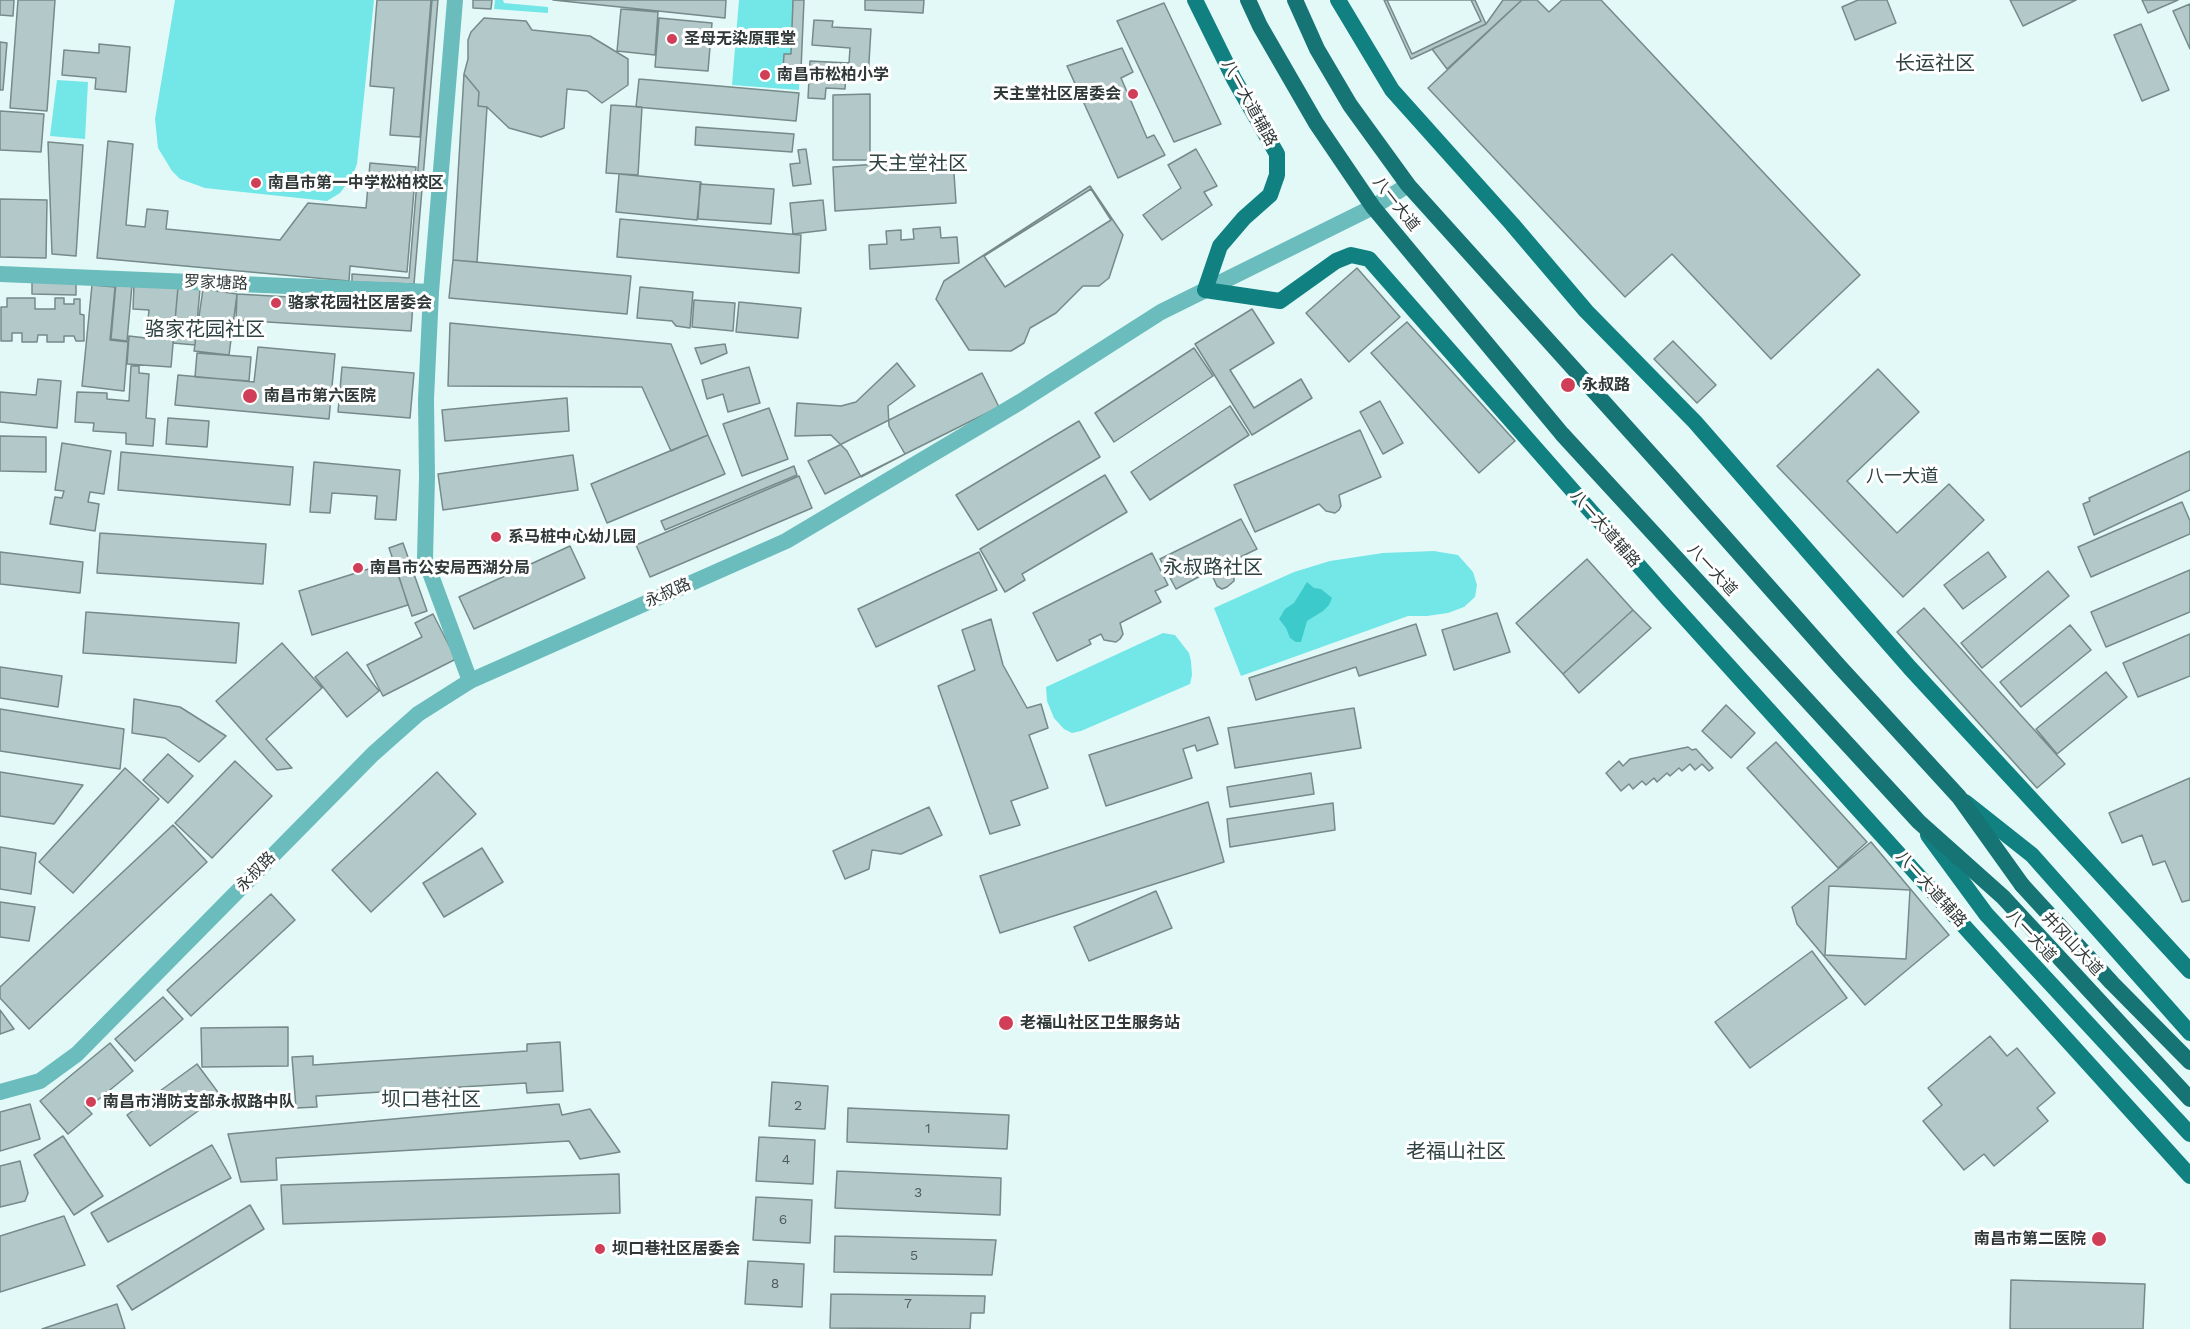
<!DOCTYPE html>
<html>
<head>
<meta charset="utf-8">
<style>
  body { margin:0 }
  canvas { display:block; background:#e2f9f8 }
</style>
</head>
<body>
<canvas width="2190" height="1329"></canvas>
<script>
const ctx = document.querySelector('canvas').getContext('2d');
ctx.lineJoin = 'round';
function fillPath(path, color) {
  ctx.fillStyle = color;
  ctx.fill(path, 'evenodd');
}
function shape(rows) {
  const path = new Path2D();
  for (const r of rows) {
    path.moveTo(r[0], r[1]);
    for (let i = 2; i < r.length; i += 2) path.lineTo(r[i], r[i + 1]);
  }
  return path;
}
function trace(path, color, width, dash) {
  ctx.strokeStyle = color;
  ctx.lineWidth = width;
  ctx.lineCap = dash ? 'butt' : 'round';
  ctx.setLineDash(dash || []);
  ctx.stroke(path);
}
function label(font, color, halo, rows, align = 'center') {
  ctx.font = font + ' "Work Sans","Noto Sans SC",sans-serif';
  ctx.lineWidth = 6;
  ctx.setLineDash([]);
  ctx.textBaseline = 'middle';
  ctx.strokeStyle = halo;
  ctx.fillStyle = color;
  for (const [text, x, y, turn = 0] of rows) {
    ctx.save();
    ctx.translate(x, y);
    ctx.rotate((+turn || 0) * Math.PI / 180);
    ctx.textAlign = isNaN(turn) ? turn : align;
    if (halo) ctx.strokeText(text, 0, 0);
    ctx.fillText(text, 0, 0);
    ctx.restore();
  }
}
const green = shape([
  [175,0,374,0,357,164,352,177,340,193,327,201,205,188,180,179,172,171,158,148,155,119],
  [495,0,503,0,504,3,548,7,548,13,494,9],
  [739,0,803,0,799,90,732,85],
  [57,80,88,82,85,139,50,136],
  [1434,551,1458,555,1473,572,1477,585,1475,597,1464,607,1448,613,1427,616,1408,616,1241,676,1214,608,1294,572,1330,561,1383,553],
  [1163,633,1175,635,1189,653,1191,661,1192,675,1190,684,1081,731,1072,733,1064,729,1054,718,1047,701,1046,687]
]);
const water = shape([
  [1307,582,1314,588,1321,589,1332,598,1329,605,1323,611,1307,621,1301,642,1296,642,1290,638,1286,628,1279,619,1285,609,1294,603]
]);
const building = shape([
  [0,0,14,0,13,16,0,15,0,0],
  [18,0,55,0,47,111,10,108,18,0],
  [377,0,431,0,420,137,390,135,394,88,370,86,377,0],
  [432,0,438,0,414,284,352,282,352,274,409,278,432,0],
  [473,0,492,0,491,9,473,8,473,0],
  [553,0,726,0,725,18,553,0],
  [793,0,804,0,801,70,783,70,784,54,791,54,793,0],
  [865,0,924,0,923,13,865,10,865,0],
  [1384,0,1475,0,1486,24,1411,59,1384,0],
  [1387,0,1471,0,1481,21,1412,54,1387,0],
  [1503,0,1522,0,1447,69,1432,49,1486,24,1503,0],
  [1522,0,1537,0,1549,12,1562,0,1601,0,1860,275,1771,359,1672,254,1625,297,1428,88,1522,0],
  [1858,0,1887,0,1896,23,1855,40,1842,7,1858,0],
  [2010,0,2076,0,2023,26,2010,0],
  [2142,0,2178,0,2148,13,2142,0],
  [1164,3,1221,124,1174,142,1117,21,1164,3],
  [2190,4,2190,49,2173,11,2190,4],
  [621,9,658,12,655,55,617,51,621,9],
  [484,18,526,21,532,30,590,36,628,59,628,85,602,103,587,91,567,89,564,128,541,137,509,128,487,107,478,106,479,92,464,74,468,59,468,40,471,32,484,18],
  [659,18,712,23,708,71,655,67,659,18],
  [814,20,833,21,832,27,871,29,868,78,846,76,845,89,826,88,825,99,808,98,810,61,849,63,850,48,812,45,814,20],
  [2141,24,2169,90,2142,101,2114,35,2141,24],
  [0,42,7,43,3,90,0,90,0,42],
  [99,44,130,47,126,92,95,89,96,78,62,75,64,50,99,53,99,44],
  [1122,48,1133,72,1121,78,1147,138,1154,135,1165,155,1118,178,1067,66,1122,48],
  [464,74,479,92,478,106,487,107,477,262,453,260,464,74],
  [639,79,799,93,796,121,636,107,639,79],
  [870,94,870,160,833,160,833,95,870,94],
  [611,105,642,107,638,175,606,173,611,105],
  [0,111,44,114,41,152,0,150,0,111],
  [696,127,794,134,792,152,695,145,696,127],
  [108,141,133,144,126,225,145,227,147,209,168,211,166,229,280,240,308,203,366,208,370,163,416,167,407,272,350,266,349,281,97,258,108,141],
  [48,142,83,145,76,256,52,254,48,142],
  [806,149,811,184,793,186,790,164,800,163,798,150,806,149],
  [1196,149,1217,186,1204,192,1212,205,1162,240,1143,215,1181,188,1168,165,1196,149],
  [953,159,956,203,835,211,833,167,953,159],
  [619,174,701,182,697,220,616,212,619,174],
  [700,184,774,189,771,224,698,219,700,184],
  [1090,186,1123,235,1109,278,1099,286,1083,286,1056,313,1030,328,1024,343,1011,351,969,350,936,299,944,281,1090,186],
  [1091,189,1111,220,1005,287,984,256,1091,189],
  [0,199,47,200,46,258,0,257,0,199],
  [823,200,826,230,793,234,790,203,823,200],
  [620,219,801,235,799,273,617,257,620,219],
  [940,227,941,238,957,237,959,263,870,269,869,245,887,244,886,231,901,230,901,240,914,239,913,229,940,227],
  [453,260,631,276,627,314,449,298,453,260],
  [1357,268,1400,317,1349,362,1306,313,1357,268],
  [32,280,76,282,76,295,32,294,32,280],
  [116,283,132,285,127,341,111,339,116,283],
  [134,284,178,287,171,367,127,364,129,336,146,338,149,310,133,309,134,284],
  [92,285,115,287,110,340,128,342,124,391,82,386,92,285],
  [178,287,200,289,195,345,173,343,178,287],
  [640,287,693,292,690,328,676,326,672,321,637,318,640,287],
  [203,289,237,294,229,355,194,351,203,289],
  [237,294,413,304,411,331,236,320,237,294],
  [7,298,35,298,35,309,55,309,55,298,64,298,64,304,74,304,74,299,80,299,80,314,84,315,84,341,76,341,74,336,64,336,64,342,47,342,47,335,38,335,37,342,22,342,22,333,12,333,12,341,1,341,1,307,7,307,7,298],
  [694,300,735,303,733,331,692,327,694,300],
  [739,302,801,308,798,338,736,332,739,302],
  [1252,309,1274,343,1230,370,1254,408,1301,379,1312,398,1252,435,1195,344,1252,309],
  [1407,322,1515,441,1479,473,1371,353,1407,322],
  [450,323,671,344,708,435,671,451,642,387,448,386,450,323],
  [1673,341,1716,385,1697,403,1654,359,1673,341],
  [725,344,727,353,701,364,695,348,725,344],
  [258,347,335,354,329,419,175,405,178,375,254,382,258,347],
  [1194,348,1213,376,1114,442,1095,413,1194,348],
  [197,353,251,357,249,381,195,377,197,353],
  [897,363,915,386,888,406,889,426,905,454,861,477,847,451,831,435,795,436,797,403,841,406,856,402,897,363],
  [131,366,139,366,139,373,149,374,146,418,155,419,153,446,126,444,126,433,93,431,94,423,75,422,77,392,107,393,107,399,129,401,131,366],
  [342,367,414,373,410,418,338,412,342,367],
  [749,367,760,403,728,412,723,394,707,399,702,380,749,367],
  [1878,369,1919,412,1847,481,1897,533,1949,484,1984,520,1903,597,1777,466,1878,369],
  [982,373,999,407,825,494,808,461,982,373],
  [38,379,61,381,57,428,0,422,0,392,36,395,38,379],
  [567,398,569,431,445,441,442,410,567,398],
  [1380,401,1403,443,1383,454,1360,412,1380,401],
  [1230,406,1249,435,1150,500,1131,472,1230,406],
  [769,408,788,459,742,476,723,424,769,408],
  [168,418,209,421,207,447,166,444,168,418],
  [1079,421,1100,457,978,530,956,495,1079,421],
  [1360,430,1381,477,1339,495,1341,506,1339,510,1335,513,1326,511,1319,504,1255,532,1234,485,1360,430],
  [708,435,725,474,607,523,591,484,708,435],
  [0,436,46,437,46,472,0,471,0,436],
  [62,443,111,451,104,494,90,492,88,502,99,504,95,531,50,524,55,497,62,498,64,491,55,490,62,443],
  [2190,451,2190,490,2094,535,2083,504,2090,501,2089,498,2190,451],
  [121,452,293,467,290,505,118,490,121,452],
  [573,455,578,490,443,510,438,474,573,455],
  [314,462,400,470,396,520,375,519,377,496,332,493,330,513,310,512,314,462],
  [794,466,797,475,665,530,661,521,794,466],
  [1105,475,1127,512,1022,574,1025,580,1005,592,980,549,1105,475],
  [799,476,812,508,650,577,636,545,799,476],
  [2182,502,2190,521,2190,534,2091,577,2078,547,2182,502],
  [1241,519,1257,549,1228,563,1234,575,1234,581,1227,587,1222,589,1217,586,1210,571,1176,589,1160,559,1241,519],
  [100,533,266,544,263,584,97,573,100,533],
  [403,543,427,611,412,616,389,548,403,543],
  [570,546,585,578,474,629,459,597,570,546],
  [0,552,83,562,80,593,0,584,0,552],
  [979,552,997,590,876,647,858,609,979,552],
  [1988,552,2006,577,1963,609,1944,585,1988,552],
  [1152,553,1168,585,1155,591,1161,602,1120,623,1123,634,1120,639,1116,642,1104,640,1101,634,1089,640,1091,644,1057,661,1033,613,1152,553],
  [1587,559,1633,610,1563,674,1516,623,1587,559],
  [394,561,408,605,312,635,299,591,394,561],
  [2190,570,2190,612,2106,647,2091,612,2190,570],
  [2048,571,2069,596,1982,668,1961,643,2048,571],
  [1924,608,2065,764,2037,788,1897,632,1924,608],
  [1633,610,1651,628,1579,693,1563,674,1633,610],
  [86,612,239,623,236,663,83,653,86,612],
  [1497,613,1510,652,1454,670,1442,630,1497,613],
  [433,614,456,659,383,696,367,665,422,637,415,623,433,614],
  [991,619,1003,665,1027,708,1041,704,1048,728,1029,735,1048,788,1011,801,1020,825,990,834,938,686,975,670,962,630,991,619],
  [1416,624,1426,655,1359,676,1356,667,1256,700,1249,678,1416,624],
  [2070,625,2091,650,2021,707,2000,682,2070,625],
  [2190,634,2190,676,2138,697,2123,663,2190,634],
  [282,643,322,688,266,739,292,768,277,770,216,701,282,643],
  [347,652,379,691,347,717,315,677,347,652],
  [0,667,62,676,58,707,0,698,0,667],
  [2106,672,2127,697,2057,754,2036,729,2106,672],
  [134,699,180,707,226,736,199,762,165,738,132,733,134,699],
  [1726,705,1755,733,1731,758,1702,731,1726,705],
  [1354,708,1361,748,1235,768,1228,728,1354,708],
  [0,709,124,729,120,769,0,751,0,709],
  [1209,717,1218,744,1197,751,1195,745,1183,749,1192,778,1106,806,1089,755,1209,717],
  [1776,742,1867,842,1838,868,1747,768,1776,742],
  [1688,747,1692,750,1696,749,1713,768,1709,771,1702,764,1695,770,1690,764,1682,771,1679,768,1670,776,1667,773,1657,782,1654,778,1646,785,1642,781,1633,789,1629,784,1621,791,1606,773,1619,761,1623,766,1630,759,1688,747],
  [168,754,193,776,168,803,143,780,168,754],
  [235,761,272,796,212,858,175,823,235,761],
  [125,768,159,799,73,893,39,862,125,768],
  [0,772,83,785,54,824,0,816,0,772],
  [437,772,476,814,371,912,332,870,437,772],
  [1311,773,1314,794,1230,807,1227,787,1311,773],
  [2190,778,2190,900,2182,902,2165,861,2153,865,2142,835,2122,843,2109,813,2190,778],
  [1208,802,1224,862,1000,933,980,876,1208,802],
  [1333,803,1335,830,1230,847,1227,819,1333,803],
  [929,807,942,835,901,854,872,850,869,869,845,879,833,851,929,807],
  [173,825,207,862,29,1029,0,998,0,987,173,825],
  [1871,842,1949,935,1865,1005,1797,924,1792,907,1871,842],
  [0,847,36,853,31,894,0,889,0,847],
  [482,848,503,882,444,917,423,883,482,848],
  [1829,886,1910,890,1906,959,1825,955,1829,886],
  [1156,891,1172,928,1089,961,1074,927,1156,891],
  [271,894,295,920,191,1016,167,990,271,894],
  [0,902,35,907,29,941,0,937,0,902],
  [1812,951,1847,998,1750,1068,1715,1022,1812,951],
  [163,997,183,1019,135,1061,115,1039,163,997],
  [0,1010,14,1029,0,1034,0,1010],
  [288,1027,288,1066,202,1067,201,1028,288,1027],
  [1990,1036,2007,1056,2017,1048,2055,1093,2037,1108,2048,1121,1994,1166,1984,1154,1964,1170,1923,1121,1942,1105,1928,1088,1990,1036],
  [560,1042,563,1091,527,1093,526,1083,316,1096,317,1107,296,1108,292,1057,313,1056,313,1065,527,1051,527,1044,560,1042],
  [110,1043,133,1071,94,1103,90,1097,85,1106,92,1114,68,1134,40,1101,110,1043],
  [197,1064,220,1095,150,1146,127,1115,197,1064],
  [772,1082,828,1086,825,1129,769,1126,772,1082],
  [30,1104,40,1139,0,1151,0,1112,30,1104],
  [559,1104,562,1115,590,1109,620,1152,580,1159,569,1141,276,1158,277,1180,241,1182,228,1134,559,1104],
  [848,1108,1009,1115,1007,1149,847,1142,848,1108],
  [63,1136,103,1196,74,1215,34,1155,63,1136],
  [759,1137,815,1140,813,1184,756,1181,759,1137],
  [212,1145,231,1178,108,1242,91,1213,212,1145],
  [20,1161,28,1193,25,1201,0,1207,0,1166,20,1161],
  [837,1171,1001,1178,1000,1215,835,1208,837,1171],
  [619,1174,620,1213,283,1224,281,1185,619,1174],
  [756,1197,812,1200,810,1243,753,1240,756,1197],
  [250,1205,264,1229,132,1310,117,1286,250,1205],
  [64,1216,85,1265,0,1292,0,1236,64,1216],
  [835,1236,996,1240,992,1275,834,1272,835,1236],
  [748,1261,804,1264,802,1307,745,1304,748,1261],
  [2011,1280,2145,1284,2143,1329,2010,1329,2011,1280],
  [831,1294,985,1296,984,1313,971,1313,970,1329,830,1328,831,1294],
  [117,1304,125,1329,42,1329,117,1304]
]);
const minor = shape([
  [455,0,431,292,426,399,427,477,425,559,470,681],
  [0,274,431,292]
]);
const tertiary = shape([
  [0,1092,40,1081,77,1054,373,754,418,714,470,681,786,541,1020,402,1161,312,1373,207,1408,185]
]);
const primary = shape([
  [1195,0,1234,79,1277,154,1277,175,1270,195,1244,218,1220,246,1205,290,1280,301,1336,261,1351,255,1369,259,1668,599,2190,1176],
  [1338,0,1392,90,1512,224,1586,311,1695,422,1910,668,2190,971],
  [1965,802,2032,855,2190,1033],
  [1928,835,1986,914,2190,1134]
]);
const trunk = shape([
  [1248,0,1260,26,1316,123,1373,207,1562,434,1919,822,2003,897,2190,1099],
  [1295,0,1317,49,1350,105,1408,185,1674,480,1839,666,1959,797,2022,885]
]);
const trunkBridge = shape([
  [2022,885,2112,983,2190,1062]
]);
const markers = [
  [672,39,6,"#d03f57"],
  [765,75,6,"#d03f57"],
  [1133,94,6,"#d03f57"],
  [256,183,6,"#d03f57"],
  [276,303,6,"#d03f57"],
  [1568,385,8,"#d03f57"],
  [250,396,8,"#d03f57"],
  [496,537,6,"#d03f57"],
  [358,568,6,"#d03f57"],
  [1006,1023,8,"#d03f57"],
  [91,1102,6,"#d03f57"],
  [2099,1239,8,"#d03f57"],
  [600,1249,6,"#d03f57"]
];
const numberNames = [
  ["2",798,1106],
  ["1",928,1129],
  ["4",786,1160],
  ["3",918,1193],
  ["6",783,1220],
  ["5",914,1256],
  ["8",775,1284],
  ["7",908,1304]
];
const poiNames = [
  ["圣母无染原罪堂",684,39],
  ["南昌市松柏小学",777,75],
  ["天主堂社区居委会",1121,94,"right"],
  ["南昌市第一中学松柏校区",268,183],
  ["骆家花园社区居委会",288,303],
  ["永叔路",1582,385],
  ["南昌市第六医院",264,396],
  ["系马桩中心幼儿园",508,537],
  ["南昌市公安局西湖分局",370,568],
  ["老福山社区卫生服务站",1020,1023],
  ["南昌市消防支部永叔路中队",103,1102],
  ["南昌市第二医院",2086,1239,"right"],
  ["坝口巷社区居委会",612,1249]
];
const streetNames = [
  ["八一大道辅路",1249,103,61],
  ["八一大道",1396,204,52],
  ["罗家塘路",216,283,2],
  ["八一大道辅路",1605,529,49],
  ["八一大道",1712,570,47],
  ["永叔路",668,593,-24],
  ["永叔路",256,872,-46],
  ["八一大道辅路",1931,889,48],
  ["八一大道",2031,936,47],
  ["井冈山大道",2072,944,47]
];
const neighbourhoodNames = [
  ["八一大道",1902,477]
];
const quarterNames = [
  ["长运社区",1935,64],
  ["天主堂社区",918,164],
  ["骆家花园社区",205,330],
  ["永叔路社区",1213,568],
  ["坝口巷社区",431,1100],
  ["老福山社区",1456,1152]
];
fillPath(green, '#73e7e7');
fillPath(water, '#3dcacb');
fillPath(building, '#b3c9c9');
trace(building, '#758a89', 1.5);
trace(minor, '#6bbcbc', 16);
trace(tertiary, '#6bbcbc', 16);
trace(primary, '#108081', 16);
trace(trunk, '#167474', 16);
trace(trunkBridge, '#167474', 16);
for (const [x, y, r, color] of markers) {
  const dot = new Path2D();
  dot.arc(x, y, r, 0, 2 * Math.PI);
  ctx.fillStyle = color;
  ctx.fill(dot);
  trace(dot, '#fff', 2);
}
label('14px', '#515c5c', null, numberNames);
label('bold 16px', '#303838', '#fff', poiNames, 'left');
label('16px', '#303838', '#fff', streetNames);
label('18px', '#304343', '#fff', neighbourhoodNames);
label('20px', '#304343', '#fff', quarterNames);
</script>
</body>
</html>
